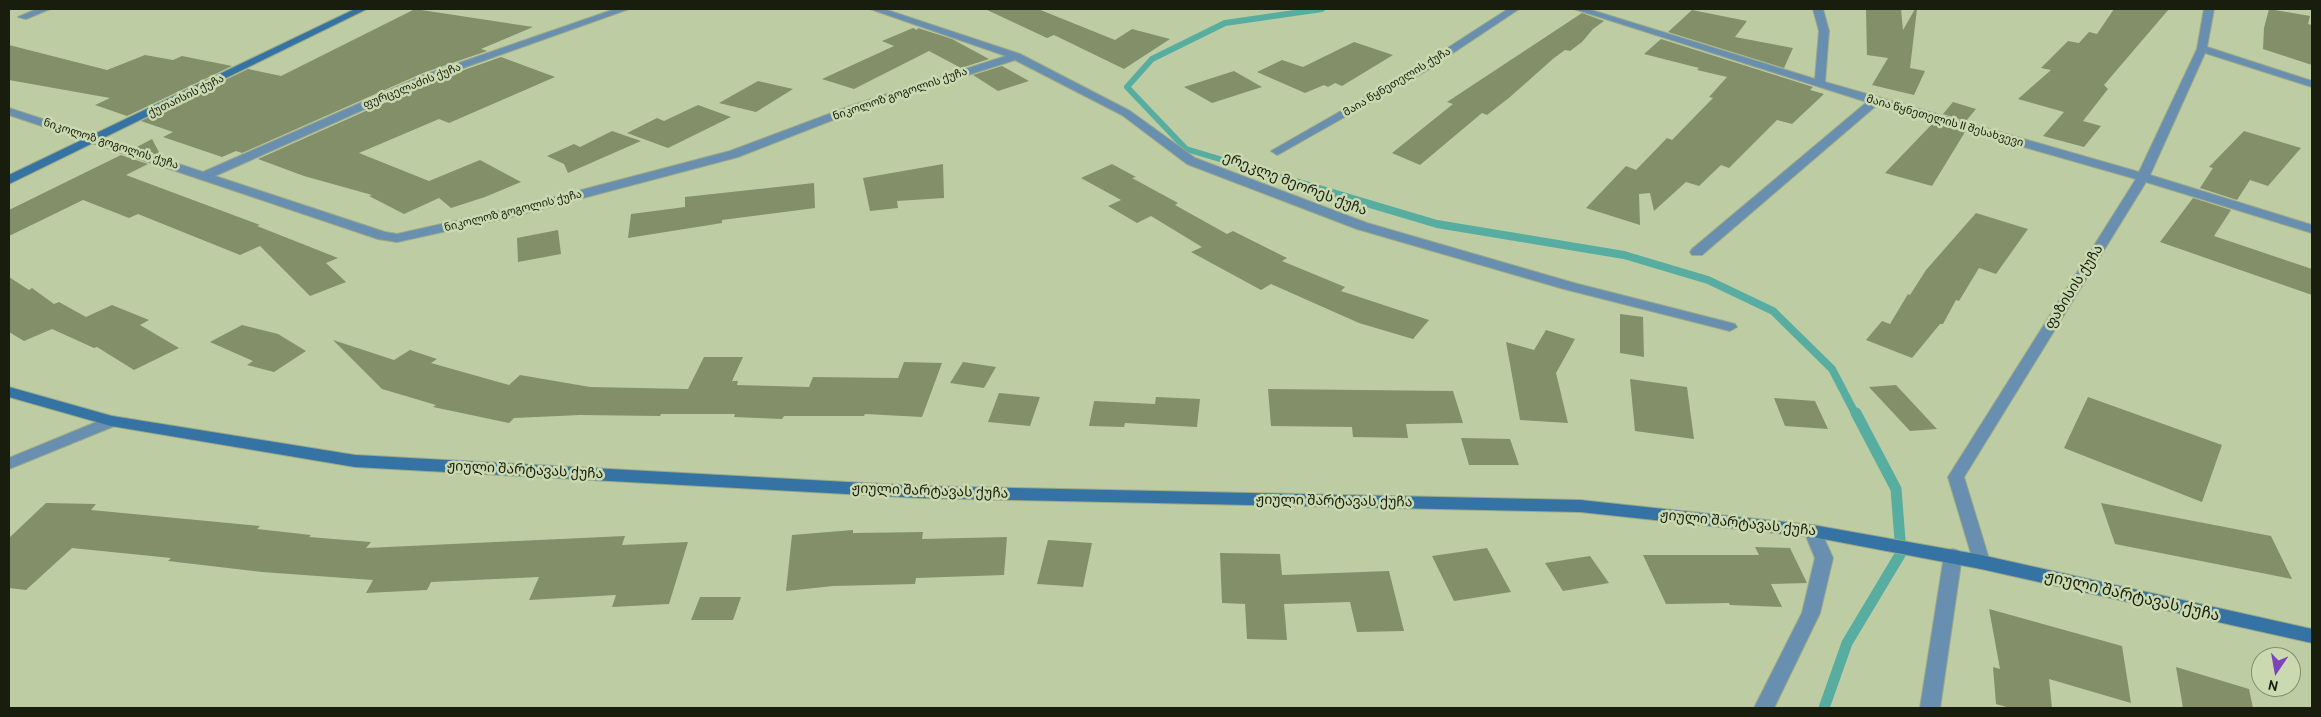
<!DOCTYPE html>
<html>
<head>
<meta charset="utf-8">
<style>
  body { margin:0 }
  #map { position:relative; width:2321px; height:717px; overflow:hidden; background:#becca4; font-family:Cabin,sans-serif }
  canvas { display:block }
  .frame { position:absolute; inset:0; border:10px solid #181d0e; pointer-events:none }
  .north { position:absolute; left:2251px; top:647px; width:50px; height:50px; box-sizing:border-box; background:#cad9b0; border:1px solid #838e6f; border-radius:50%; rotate:192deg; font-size:14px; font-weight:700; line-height:20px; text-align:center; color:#181d0e }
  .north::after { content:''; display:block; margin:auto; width:18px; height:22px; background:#7d43b9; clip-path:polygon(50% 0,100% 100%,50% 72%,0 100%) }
</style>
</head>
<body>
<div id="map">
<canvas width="2321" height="717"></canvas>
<div class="frame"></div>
<div class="north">N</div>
</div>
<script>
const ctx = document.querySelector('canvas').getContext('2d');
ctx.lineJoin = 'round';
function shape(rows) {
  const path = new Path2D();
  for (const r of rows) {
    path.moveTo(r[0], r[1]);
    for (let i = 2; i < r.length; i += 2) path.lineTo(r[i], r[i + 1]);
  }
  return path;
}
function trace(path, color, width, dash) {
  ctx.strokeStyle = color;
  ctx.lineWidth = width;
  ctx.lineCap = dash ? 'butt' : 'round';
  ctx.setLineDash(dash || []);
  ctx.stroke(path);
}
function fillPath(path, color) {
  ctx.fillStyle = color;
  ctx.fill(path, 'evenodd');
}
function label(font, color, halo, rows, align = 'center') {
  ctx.font = font + ' Cabin,"Noto Sans Georgian",sans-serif';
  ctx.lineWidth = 5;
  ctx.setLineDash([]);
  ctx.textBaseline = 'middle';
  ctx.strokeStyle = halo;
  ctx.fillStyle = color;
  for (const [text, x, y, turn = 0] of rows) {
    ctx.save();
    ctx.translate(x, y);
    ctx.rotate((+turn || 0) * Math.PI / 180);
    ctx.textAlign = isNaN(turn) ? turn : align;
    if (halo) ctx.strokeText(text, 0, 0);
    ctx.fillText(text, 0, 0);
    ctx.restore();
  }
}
const streamFar2 = shape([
  [1293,181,1186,149,1127,87,1152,59,1225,23,1322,9]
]);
const streamFar1 = shape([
  [1289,180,1437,224,1624,255,1708,280,1773,311,1832,369,1856,415]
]);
const stream = shape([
  [1824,708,1847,643,1901,553,1896,489,1856,413]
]);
const building = shape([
  [415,9,533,27,481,49,487,51,423,73,242,153,236,151,222,157,163,137,173,132,141,121,248,69,281,76],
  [985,9,1038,9,1115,40,1132,29,1170,39,1124,69,1054,35,1047,38],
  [1866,9,1901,9,1903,30,1915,9,1917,9,1910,68,1925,71,1914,95,1872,85,1888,58,1867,55],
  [2114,9,2169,9,2104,85,2108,89,2083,121,2101,126,2084,147,2043,136,2064,112,2018,99,2051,70,2041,68,2068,41,2079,43,2089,32,2097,34],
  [2269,9,2310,16,2308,24,2312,25,2312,65,2263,49,2264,28],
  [1692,10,1747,21,1735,37,1793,48,1784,68,1668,32],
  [1582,13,1604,21,1593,29,1582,42,1570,51,1565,50,1554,58,1510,97,1487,115,1482,113,1420,165,1392,153,1453,104,1447,102],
  [913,28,917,30,918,28,952,39,989,59,961,68,929,51,854,89,822,79,894,46,882,41],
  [1661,39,1813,87,1810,90,1824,94,1792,124,1777,120,1729,168,1721,165,1699,186,1686,182,1654,211,1650,193,1639,194,1640,225,1586,208,1626,166,1636,170,1667,138,1672,140,1713,98,1709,97,1727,77,1697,70,1699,68,1644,54],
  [1354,42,1393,55,1342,86,1335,83,1328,87,1324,85,1305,93,1257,72,1282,60,1303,67],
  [9,45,107,70,145,55,173,60,182,56,232,66,127,116,95,105,110,98,9,80],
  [501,57,555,77,449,123,439,119,359,153,429,181,480,160,521,182,485,197,451,208,439,198,404,214,369,196,372,195,304,176,258,159,433,81],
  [1002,66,1029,81,998,91,973,75],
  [1234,71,1262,87,1212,103,1184,87],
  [758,81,793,89,756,112,719,103],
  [1953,102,1976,109,1966,121,1943,114],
  [698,105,731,117,668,148,627,133,657,118,664,121],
  [1933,123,1965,132,1932,186,1885,173],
  [612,131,641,141,568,173,564,164,547,156,574,144,580,147],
  [2244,131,2301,148,2268,186,2250,180,2237,200,2200,188,2213,168,2209,167],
  [152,139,161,156,135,148],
  [121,155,148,164,126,175,260,225,257,226,338,258,326,263,346,282,310,296,260,246,240,255,138,214,129,218,83,200,9,236,9,210],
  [943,164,944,198,897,201,898,208,870,211,863,178],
  [1112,164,1136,177,1132,178,1178,203,1175,205,1227,234,1233,231,1287,258,1282,261,1345,287,1341,291,1429,320,1413,339,1359,323,1271,284,1261,290,1191,252,1202,247,1151,216,1137,223,1108,206,1121,200,1081,178],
  [814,183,815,208,722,220,722,223,628,238,631,214,685,207,685,197],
  [2193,198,2231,210,2214,236,2312,269,2312,295,2160,242],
  [1976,213,2028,229,1996,274,1979,268,1959,301,1956,300,1943,324,1940,324,1912,358,1866,340,1882,321,1890,324,1908,294,1910,295,1926,270],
  [558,230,561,254,518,262,517,238],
  [9,277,29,290,32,288,54,304,59,302,86,317,112,305,149,320,140,325,179,348,134,370,97,347,94,348,52,329,24,341,9,332],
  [1620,314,1643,317,1644,357,1620,353],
  [242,325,278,334,306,351,274,372,247,365,253,361,210,342],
  [1546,330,1575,339,1556,373,1568,423,1520,420,1506,342,1534,350],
  [333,340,394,360,410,350,437,359,431,363,509,385,520,375,590,387,688,389,704,357,743,357,732,381,738,381,737,385,809,387,813,377,898,378,904,362,942,363,922,417,865,414,864,416,784,416,782,419,734,417,735,414,661,414,660,416,580,415,514,418,509,423,433,407,436,405,382,389],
  [963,362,996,367,984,388,950,383],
  [1630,379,1687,387,1694,439,1635,431],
  [1896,385,1937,429,1910,431,1869,387],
  [1268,389,1453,391,1463,423,1406,424,1408,438,1353,437,1352,427,1271,426],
  [999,393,1040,397,1030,426,988,422],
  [1156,397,1200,399,1197,427,1125,423,1124,427,1089,426,1094,401,1155,404],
  [2088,397,2222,445,2202,502,2064,448],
  [1774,398,1815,401,1828,429,1785,426],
  [1461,438,1510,439,1519,465,1469,465],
  [46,503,96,504,91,510,260,526,257,529,311,535,309,537,371,542,366,548,625,536,622,545,688,542,669,604,612,607,616,595,529,600,539,577,431,582,427,590,366,593,373,580,262,572,168,561,171,558,72,548,26,590,9,588,9,538],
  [2101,503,2271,536,2292,579,2115,544],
  [853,530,853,533,923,532,922,539,1007,537,1004,575,916,578,915,584,833,586,786,591,792,535],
  [1048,540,1092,543,1083,587,1037,584],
  [1755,547,1790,548,1807,583,1771,584,1782,607,1730,605,1729,603,1666,604,1643,555,1759,555],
  [1487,548,1511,592,1454,601,1432,556],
  [1220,553,1280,554,1282,575,1389,571,1404,631,1357,632,1350,602,1284,604,1287,640,1247,639,1245,604,1222,603],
  [1590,556,1609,583,1563,591,1545,563],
  [700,597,741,597,733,620,691,620],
  [1989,609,2122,646,2131,703,2049,679,2052,708,2010,708,1996,704,1993,667,2000,669],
  [2176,667,2249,689,2253,708,2183,708]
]);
const street = shape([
  [37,9,50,9,26,19,18,17,37,9],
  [615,9,629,9,432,79,215,176,385,232,397,234,509,209,730,151,853,105,1006,56,870,9,884,9,1020,54,1130,111,1195,158,1367,223,1574,283,1735,324,1737,327,1730,331,1564,289,1357,229,1187,164,1122,115,1015,60,861,109,738,157,515,216,397,242,378,239,9,115,9,108,203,172,424,75,615,9],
  [1508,9,1519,9,1426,71,1281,153,1277,155,1271,151,1418,67,1508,9],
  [1574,9,1588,9,1815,79,1819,31,1813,9,1823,9,1829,31,1825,82,2139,172,2197,49,2204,9,2214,9,2207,47,2312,81,2312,87,2205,53,2150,175,2312,225,2312,233,2146,182,1964,477,1990,562,1987,567,1981,569,1975,567,1948,477,2136,179,1877,105,1702,255,1692,255,1690,252,1692,249,1867,102,1574,9],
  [111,416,117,417,119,421,117,425,9,469,9,458,111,416],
  [1813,525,1819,527,1833,558,1820,613,1774,708,1754,708,1802,613,1815,558,1804,531,1807,527,1813,525],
  [1953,549,1959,551,1962,556,1940,708,1920,708,1944,556,1947,551,1953,549]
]);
const secondary = shape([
  [355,9,367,9,9,184,9,175,355,9],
  [9,387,112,416,355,455,920,486,1580,500,1813,525,1981,555,2312,629,2312,643,1981,569,1813,537,1580,512,920,498,355,467,111,426,9,397,9,387]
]);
const farStreetnames = [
  ["მაია წყნეთელის ქუჩა",1397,82,-31],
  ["ფურცელაძის ქუჩა",412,86,-22],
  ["ნიკოლოზ გოგოლის ქუჩა",900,94,-19],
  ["ქუთაისის ქუჩა",186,96,-26],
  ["მაია წყნეთელის II შესახვევი",1945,121,16],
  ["ნიკოლოზ გოგოლის ქუჩა",111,144,18],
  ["ნიკოლოზ გოგოლის ქუჩა",513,211,-14]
];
const streetNames = [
  ["ერეკლე მეორეს ქუჩა",1295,184,21],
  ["ფაზისის ქუჩა",2074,287,-58],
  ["ჟიული შარტავას ქუჩა",525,470,3],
  ["ჟიული შარტავას ქუჩა",930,491,2],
  ["ჟიული შარტავას ქუჩა",1334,501,1],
  ["ჟიული შარტავას ქუჩა",1738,523,6]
];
const nearStreetnames = [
  ["ჟიული შარტავას ქუჩა",2132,596,13]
];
trace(streamFar2, '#58ada1', 6);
trace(streamFar1, '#58ada1', 8);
trace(stream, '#58ada1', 11);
fillPath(building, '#828f69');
trace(street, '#9da986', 2);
trace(secondary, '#9da986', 2);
fillPath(street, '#688faf');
fillPath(secondary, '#3473a3');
label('11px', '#181d0e', '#cad9b0', farStreetnames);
label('14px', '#181d0e', '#cad9b0', streetNames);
label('16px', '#181d0e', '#cad9b0', nearStreetnames);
</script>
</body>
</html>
